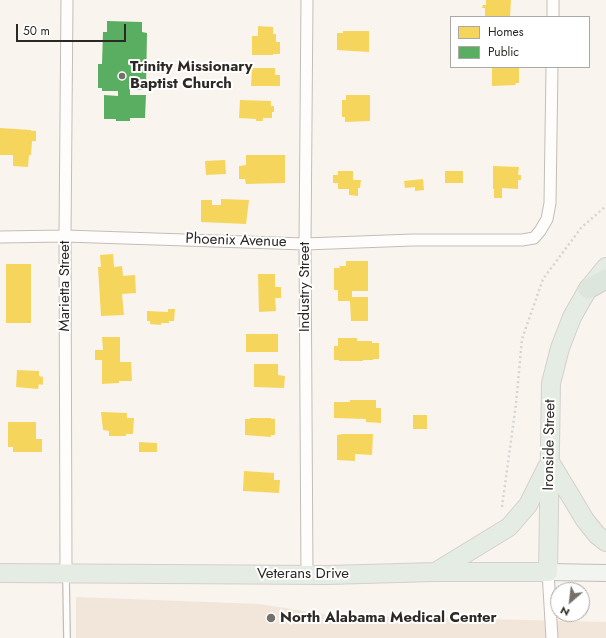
<!DOCTYPE html>
<html>
<head>
<meta charset="utf-8">
<style>
  body { margin:0 }
  #map { position:relative; width:606px; height:638px; overflow:hidden; background:#faf4ee; font-family:Jost,sans-serif }
  canvas { display:block }
  .legend { position:absolute; left:450px; top:16px; width:140px; height:52px; box-sizing:border-box; background:#fff; border:1px solid #aba9a7; margin:0; padding:5px 7px; list-style:none; font-size:12px; color:#2c2824 }
  .legend li { display:flex; align-items:center; gap:8px; height:20px }
  .legend b { width:20px; border:1px solid #aba9a7 }
  .north { position:absolute; left:550px; top:582px; width:40px; height:40px; box-sizing:border-box; background:#fff; border:1px solid #aba9a7; border-radius:50%; rotate:208deg; font-size:11px; font-weight:700; line-height:16px; text-align:center; color:#2c2824 }
  .north::after { content:''; display:block; margin:auto; width:14px; height:18px; background:#746f6b; clip-path:polygon(50% 0,100% 100%,50% 72%,0 100%) }
  .scale { position:absolute; left:16px; top:24px; width:110px; height:18px; box-sizing:border-box; border:2px solid #2c2824; border-top:0; padding-left:5px; font-size:12px; line-height:14px; white-space:nowrap; color:#2c2824; -webkit-text-stroke:3px #fff; paint-order:stroke }
</style>
</head>
<body>
<div id="map">
<canvas width="606" height="638"></canvas>
<ul class="legend">
<li><b style="height:11px;background:#f6d55c"></b>Homes</li>
<li><b style="height:11px;background:#5aae61"></b>Public</li>
</ul>
<div class="north">N</div>
<div class="scale">50 m</div>
</div>
<script>
const ctx = document.querySelector('canvas').getContext('2d');
ctx.lineJoin = 'round';
function fillPath(path, color) {
  ctx.fillStyle = color;
  ctx.fill(path, 'evenodd');
}
function shape(rows) {
  const path = new Path2D();
  for (const r of rows) {
    path.moveTo(r[0], r[1]);
    for (let i = 2; i < r.length; i += 2) path.lineTo(r[i], r[i + 1]);
  }
  return path;
}
function trace(path, color, width, dash) {
  ctx.strokeStyle = color;
  ctx.lineWidth = width;
  ctx.lineCap = dash ? 'butt' : 'round';
  ctx.setLineDash(dash || []);
  ctx.stroke(path);
}
function label(font, color, halo, rows, align = 'center') {
  ctx.font = font + ' Jost,sans-serif';
  ctx.lineWidth = 4;
  ctx.setLineDash([]);
  ctx.textBaseline = 'middle';
  ctx.strokeStyle = halo;
  ctx.fillStyle = color;
  for (const [text, x, y, turn = 0] of rows) {
    ctx.save();
    ctx.translate(x, y);
    ctx.rotate((+turn || 0) * Math.PI / 180);
    ctx.textAlign = isNaN(turn) ? turn : align;
    if (halo) ctx.strokeText(text, 0, 0);
    ctx.fillText(text, 0, 0);
    ctx.restore();
  }
}
const built = shape([
  [76,597,260,604,328,615,606,622,606,638,76,638]
]);
const homes = shape([
  [486,0,511,0,510,17,485,17,485,8,482,8,483,5,486,5],
  [258,26,273,27,273,34,276,34,276,42,280,42,280,54,273,54,273,55,252,55,252,36,258,36],
  [343,31,369,31,369,52,337,50,337,33,343,33],
  [492,67,519,67,519,83,515,83,516,85,492,86],
  [252,68,275,68,275,75,280,75,280,86,251,86],
  [346,95,370,95,370,121,345,122,345,117,342,117,342,100,346,100],
  [240,100,271,101,271,106,274,106,274,112,272,112,272,118,263,118,263,121,256,121,256,119,239,118],
  [0,128,31,130,31,131,36,131,36,141,32,141,31,155,29,155,28,167,13,166,13,155,0,155],
  [246,155,285,155,285,183,246,184,245,179,239,179,239,166,246,165],
  [225,160,226,174,206,175,205,161],
  [493,166,519,167,518,175,521,175,521,180,518,180,518,189,502,188,502,198,494,198,494,189,493,189],
  [338,171,353,171,353,180,361,180,360,188,358,188,358,196,349,195,349,189,338,189,338,183,333,183,333,175,338,175],
  [445,171,463,171,463,183,445,183],
  [423,179,424,190,415,191,415,187,405,188,404,181],
  [221,199,249,200,246,224,201,222,201,200,212,200,212,205,221,205],
  [113,254,114,267,122,266,123,276,135,275,136,293,122,294,124,315,101,316,98,267,101,267,100,255],
  [346,261,368,261,368,291,352,291,352,297,368,297,368,321,351,321,350,301,338,301,338,290,334,290,334,268,340,268,339,266,346,266],
  [6,264,31,264,31,323,6,323],
  [258,274,275,274,275,287,281,287,281,298,275,298,276,311,259,312],
  [168,309,175,309,174,321,169,321,169,323,161,323,161,325,150,324,150,321,147,321,147,311,168,312],
  [246,334,278,334,278,352,246,352],
  [102,337,120,337,120,362,131,362,132,381,119,381,119,383,102,384,102,360,95,360,95,350,103,350],
  [338,338,357,338,357,341,372,341,372,343,379,343,379,359,373,359,373,360,363,360,363,361,339,361,339,360,334,360,334,346,338,346],
  [254,364,278,364,278,375,285,376,284,388,254,387],
  [17,370,39,371,39,376,43,377,43,385,39,384,38,389,16,387],
  [350,400,376,400,376,408,381,408,381,423,366,422,366,419,334,418,334,402,350,402],
  [101,412,127,413,127,418,134,418,133,434,126,434,126,436,109,436,109,431,103,430],
  [413,415,427,415,427,429,413,429],
  [250,418,271,418,271,419,275,419,275,435,271,435,271,437,245,435,245,419,250,419],
  [8,422,36,422,36,439,42,439,42,452,13,452,13,447,8,447],
  [343,434,373,434,372,455,355,454,355,461,337,460,337,435],
  [139,442,157,443,157,452,139,452],
  [244,471,274,473,274,480,280,480,279,493,243,491]
]);
const public = shape([
  [107,21,142,22,142,32,147,33,146,90,130,89,130,95,146,95,145,118,130,118,130,121,116,121,116,119,104,119,104,95,118,96,118,91,102,91,102,88,98,88,98,64,102,64,103,32,107,32]
]);
const path = shape([
  [502,507,516,404,522,339,543,279,581,228,606,206]
]);
const service = shape([
  [66,577,67,638]
]);
const minor = shape([
  [553,17,553,0],
  [0,237,65,236,305,244,413,240,522,240,534,238,540,231,547,219,550,203,552,67],
  [66,572,65,236,67,0],
  [548,572,552,638],
  [307,575,305,244,307,0]
]);
const secondary = shape([
  [548,572,606,573]
]);
const primary = shape([
  [550,462,585,520,597,535,606,542],
  [437,571,509,527,528,505,547,467],
  [0,573,328,575,435,572,548,572,551,383,560,348,572,317,588,289,606,267]
]);
const trunk = shape([
  [588,289,606,279]
]);
const markers = [
  [122,76,4,"#746f6b"],
  [271,618,5,"#746f6b"]
];
const poiNames = [
  ["Trinity Missionary",130,67],
  ["Baptist Church",130,84],
  ["North Alabama Medical Center",280,618]
];
const streetNames = [
  ["Phoenix Avenue",236,241,2],
  ["Marietta Street",65,286,-90],
  ["Industry Street",305,287,-90],
  ["Ironside Street",550,445,-89],
  ["Veterans Drive",303,574]
];
fillPath(built, '#f2e6da');
fillPath(homes, '#f6d55c');
fillPath(public, '#5aae61');
trace(service, '#c2bdb9', 8);
trace(minor, '#c2bdb9', 13);
trace(secondary, '#c2bdb9', 18);
trace(primary, '#d3d0cd', 20);
trace(trunk, '#d3d0cd', 21);
trace(path, '#d5d5d3', 2.5, [2, 3]);
trace(service, '#fefdfc', 5.5);
trace(minor, '#fefdfc', 11);
trace(secondary, '#f2f4f0', 16);
trace(primary, '#e5ece4', 18);
trace(trunk, '#dce6dc', 19);
for (const [x, y, r, color] of markers) {
  const dot = new Path2D();
  dot.arc(x, y, r, 0, 2 * Math.PI);
  ctx.fillStyle = color;
  ctx.fill(dot);
  trace(dot, '#fff', 1.5);
}
label('bold 15px', '#2c2824', '#fff', poiNames, 'left');
label('15px', '#2c2824', '#fff', streetNames);
</script>
</body>
</html>
